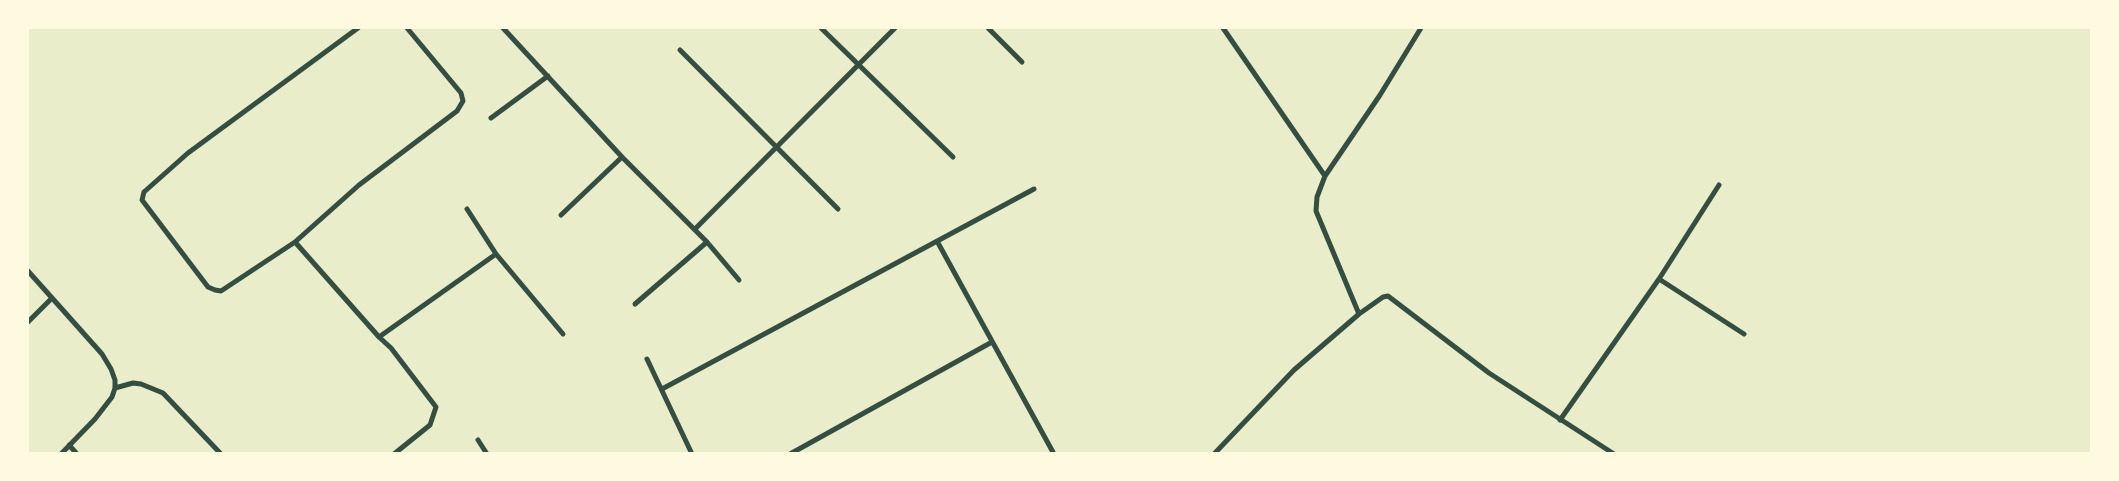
<!DOCTYPE html>
<html>
<head>
<meta charset="utf-8">
<style>
  body { margin:0 }
  #map { position:relative; width:2119px; height:481px; overflow:hidden; background:#e9edc9; font-family:"Alegreya Sans",sans-serif }
  canvas { display:block }
  .frame { position:absolute; inset:0; border:29px solid #fefae0; pointer-events:none }
</style>
</head>
<body>
<div id="map">
<canvas width="2119" height="481"></canvas>
<div class="frame"></div>
</div>
<script>
const ctx = document.querySelector('canvas').getContext('2d');
ctx.lineJoin = 'round';
function shape(rows) {
  const path = new Path2D();
  for (const r of rows) {
    path.moveTo(r[0], r[1]);
    for (let i = 2; i < r.length; i += 2) path.lineTo(r[i], r[i + 1]);
  }
  return path;
}
function trace(path, color, width, dash) {
  ctx.strokeStyle = color;
  ctx.lineWidth = width;
  ctx.lineCap = dash ? 'butt' : 'round';
  ctx.setLineDash(dash || []);
  ctx.stroke(path);
}
const minor = shape([
  [358,28,188,153,144,192,142,200,208,287,215,290,221,291,295,242,379,337,391,348,436,407,430,425,394,454],
  [503,28,622,157,707,242,739,280],
  [821,28,953,157],
  [988,28,1022,62],
  [1223,28,1325,176],
  [680,50,838,209],
  [491,118,548,76],
  [467,209,496,254,563,334],
  [561,215,622,157],
  [695,229,895,28],
  [937,241,1054,454],
  [295,242,359,185,457,111,463,101,461,93,407,28],
  [28,271,102,354,111,369,115,380,115,388,112,397,95,419,61,454],
  [1659,279,1744,334],
  [635,304,707,242],
  [1359,314,1316,211,1317,197,1325,176,1380,95,1421,28],
  [28,322,52,298],
  [379,337,496,254],
  [647,359,692,454],
  [115,388,133,383,141,384,163,393,221,454],
  [662,389,1034,189],
  [1560,420,1659,279,1719,185],
  [478,440,487,454],
  [69,445,77,454],
  [790,454,992,342],
  [1214,454,1294,370,1359,314,1383,297,1388,296,1489,373,1614,454]
]);
trace(minor, '#344e41', 5);
</script>
</body>
</html>
